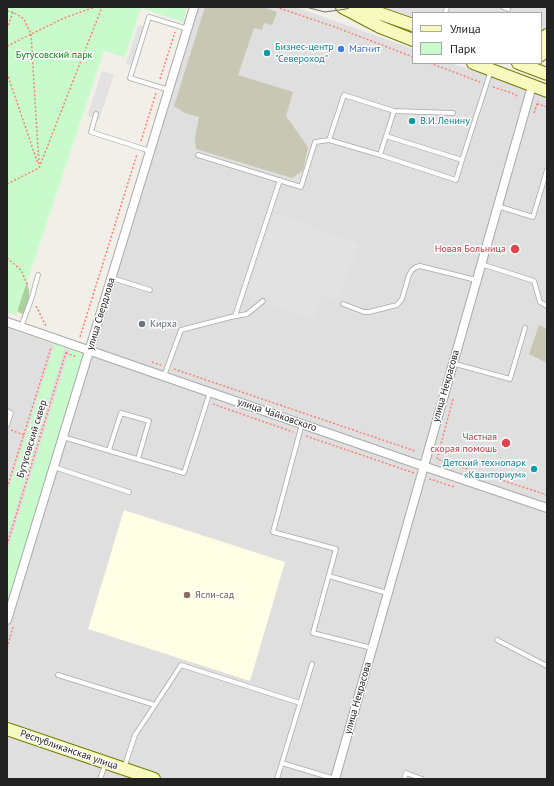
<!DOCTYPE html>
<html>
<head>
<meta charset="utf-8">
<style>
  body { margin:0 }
  #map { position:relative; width:554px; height:786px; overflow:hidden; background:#f2efe9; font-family:"PT Sans",sans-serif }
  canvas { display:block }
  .frame { position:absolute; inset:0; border:8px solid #222; pointer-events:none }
  .legend { position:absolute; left:412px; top:12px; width:130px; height:52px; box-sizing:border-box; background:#fff; border:1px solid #a7a7a7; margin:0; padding:5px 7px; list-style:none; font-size:12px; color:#222 }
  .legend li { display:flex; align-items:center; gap:8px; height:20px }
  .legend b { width:20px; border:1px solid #a7a7a7 }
</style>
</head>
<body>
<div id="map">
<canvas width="554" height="786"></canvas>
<div class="frame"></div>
<ul class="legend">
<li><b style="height:5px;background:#f7fabf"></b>Улица</li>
<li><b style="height:11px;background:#c8facc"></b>Парк</li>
</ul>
</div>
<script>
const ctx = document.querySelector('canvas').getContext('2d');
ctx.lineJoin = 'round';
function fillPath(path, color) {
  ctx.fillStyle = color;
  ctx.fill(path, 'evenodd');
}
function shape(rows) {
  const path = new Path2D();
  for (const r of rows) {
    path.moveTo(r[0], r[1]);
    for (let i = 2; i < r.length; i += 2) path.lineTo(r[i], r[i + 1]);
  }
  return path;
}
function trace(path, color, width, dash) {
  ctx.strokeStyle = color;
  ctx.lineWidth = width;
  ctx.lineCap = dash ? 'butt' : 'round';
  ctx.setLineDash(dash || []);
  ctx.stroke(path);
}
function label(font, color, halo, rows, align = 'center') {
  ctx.font = font + ' "PT Sans",sans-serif';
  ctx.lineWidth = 3;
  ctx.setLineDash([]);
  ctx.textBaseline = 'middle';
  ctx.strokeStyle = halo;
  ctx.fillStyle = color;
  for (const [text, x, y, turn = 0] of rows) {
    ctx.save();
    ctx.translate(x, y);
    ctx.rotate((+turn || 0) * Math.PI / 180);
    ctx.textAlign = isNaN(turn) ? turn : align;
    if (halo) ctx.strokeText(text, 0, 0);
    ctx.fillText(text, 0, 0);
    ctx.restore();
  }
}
const residential = shape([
  [198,7,296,7,413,49,413,63,451,63,528,90,421,462,94,349],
  [382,7,547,7,547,25,541,44,541,13,413,13,413,19],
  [533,90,547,95,547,505,426,465],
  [7,328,85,355,7,611],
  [92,355,418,469,332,779,163,779,7,726,7,629],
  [426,471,547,511,547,779,338,779],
  [7,732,145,779,7,779]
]);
const education = shape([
  [124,510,285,562,250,681,88,629]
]);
const construction = shape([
  [205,7,263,7,277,12,272,25,264,23,262,30,254,28,238,75,293,92,286,116,308,147,303,170,292,178,196,149,195,137,199,117,185,113,174,106],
  [539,325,547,329,547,363,529,354]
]);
const forest = shape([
  [7,263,26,280,29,290,29,312,27,317,9,306]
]);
const park = shape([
  [7,7,187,7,183,22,141,8,125,57,104,51,16,315,7,312],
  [55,343,65,348,7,537,7,494],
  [70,349,85,355,7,607,7,552]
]);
const parking = shape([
  [138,25,146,27,134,66,126,64],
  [102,71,114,75,99,120,87,116],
  [275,213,359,244,339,300,323,295,315,319,246,296]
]);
const path = shape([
  [276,7,335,27,413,57],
  [7,11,13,12,24,19,31,34,39,166],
  [7,29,13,12],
  [7,46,64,18,95,7],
  [430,63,480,82],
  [7,73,38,164],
  [160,79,175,32],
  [493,87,512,93,519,97],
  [537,104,547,107],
  [534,113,538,101],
  [141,141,156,93],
  [7,184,39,168,102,7],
  [7,258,21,270,28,286],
  [36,306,46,326],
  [80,337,137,154],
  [66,353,77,357],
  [152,362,161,365],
  [174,369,415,451],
  [453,399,437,459,547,495],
  [213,404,293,432],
  [11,430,24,435],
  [306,436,414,473],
  [430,480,430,479,454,487],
  [7,488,51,348],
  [7,545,66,352],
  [7,648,13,627]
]);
const lane = shape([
  [503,7,508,9],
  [445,13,447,7],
  [169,90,130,78,149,17,188,29],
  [394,111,453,113],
  [96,114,91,132,150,151],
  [329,140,344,95,394,111,386,136],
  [198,155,301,187,315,142,329,140,380,155],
  [462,160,456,180,380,155,386,136,462,160,491,70],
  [497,206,533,217,547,170],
  [481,264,534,281,540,302,547,306],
  [112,278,150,290],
  [343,304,364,312,369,312,397,305,402,299,409,275,412,270,416,267,420,266,476,280],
  [235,316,280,180],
  [21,327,32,297,38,275],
  [452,363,510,379,525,328],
  [164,376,181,330,231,317,247,314,263,301],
  [7,411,11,413,7,425],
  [302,424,273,532,336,549,313,633,372,648],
  [63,437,184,473,210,392],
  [109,450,121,413,149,421,138,459],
  [54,467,129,492],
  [329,576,387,593],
  [497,640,547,666],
  [58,675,155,705,135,735,124,768],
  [155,705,181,665,300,703],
  [282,763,335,779],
  [100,779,105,765],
  [277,779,312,664],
  [404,779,406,773,422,779]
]);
const street = shape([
  [7,322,423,466,547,508],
  [7,620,194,7],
  [335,779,532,86]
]);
const secondary = shape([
  [342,7,380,27,413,40],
  [361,7,413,25],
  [541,55,547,35],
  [473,63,547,91],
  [518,63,547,74],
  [7,729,154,779]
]);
const tram = shape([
  [306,7,325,12,346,9,351,7]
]);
const markers = [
  [341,49,4,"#3f7fe0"],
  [267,53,4,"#0f9aa8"],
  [412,121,4,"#0f9aa8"],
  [515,249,5,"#e0444e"],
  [142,324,4,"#6b7280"],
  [506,443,5,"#e0444e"],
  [534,469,4,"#0f9aa8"],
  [187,595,4,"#8d6e63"]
];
const cultureNames = [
  ["Бизнес-центр",275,47],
  ["\"Североход\"",275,59],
  ["В.И.Ленину",420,121],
  ["Детский технопарк",526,463,"right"],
  ["«Кванториум»",526,475,"right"]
];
const shopNames = [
  ["Магнит",349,49]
];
const parkNames = [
  ["Бутусовский парк",54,55]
];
const healthNames = [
  ["Новая Больница",506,249],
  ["Частная",497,437],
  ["скорая помошь",497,449]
];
const streetNames = [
  ["улица Свердлова",101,314,-73],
  ["улица Некрасова",446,386,-74],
  ["улица Чайковского",277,415,19],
  ["Бутусовский сквер",32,439,-73],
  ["улица Некрасова",358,698,-74],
  ["Республиканская улица",69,750,19]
];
const worshipNames = [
  ["Кирха",150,324]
];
const educationNames = [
  ["Ясли-сад",195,595]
];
fillPath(residential, '#e0dfdf');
fillPath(education, '#ffffe5');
fillPath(construction, '#c7c7b4');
fillPath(forest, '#add19e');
fillPath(park, '#c8facc');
fillPath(parking, '#e2e2e2');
trace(lane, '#a9a9a9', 5.5);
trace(street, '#a9a9a9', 10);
trace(secondary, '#707d05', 14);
trace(path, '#fa8072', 1.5, [2, 2]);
trace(lane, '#fff', 4);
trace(street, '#fff', 8);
trace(secondary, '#f7fabf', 12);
trace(tram, '#707070', 1);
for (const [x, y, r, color] of markers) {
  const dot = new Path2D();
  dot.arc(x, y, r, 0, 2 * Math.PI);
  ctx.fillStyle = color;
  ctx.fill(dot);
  trace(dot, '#fff', 1.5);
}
label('10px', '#0d838f', '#fff', cultureNames, 'left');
label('10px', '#366cbe', '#fff', shopNames, 'left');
label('10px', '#0c8416', '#fff', parkNames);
label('10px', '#be3a42', '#fff', healthNames, 'right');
label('10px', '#222', '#fff', streetNames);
label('10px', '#5b616d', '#fff', worshipNames, 'left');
label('10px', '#785e54', '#fff', educationNames, 'left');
</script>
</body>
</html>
